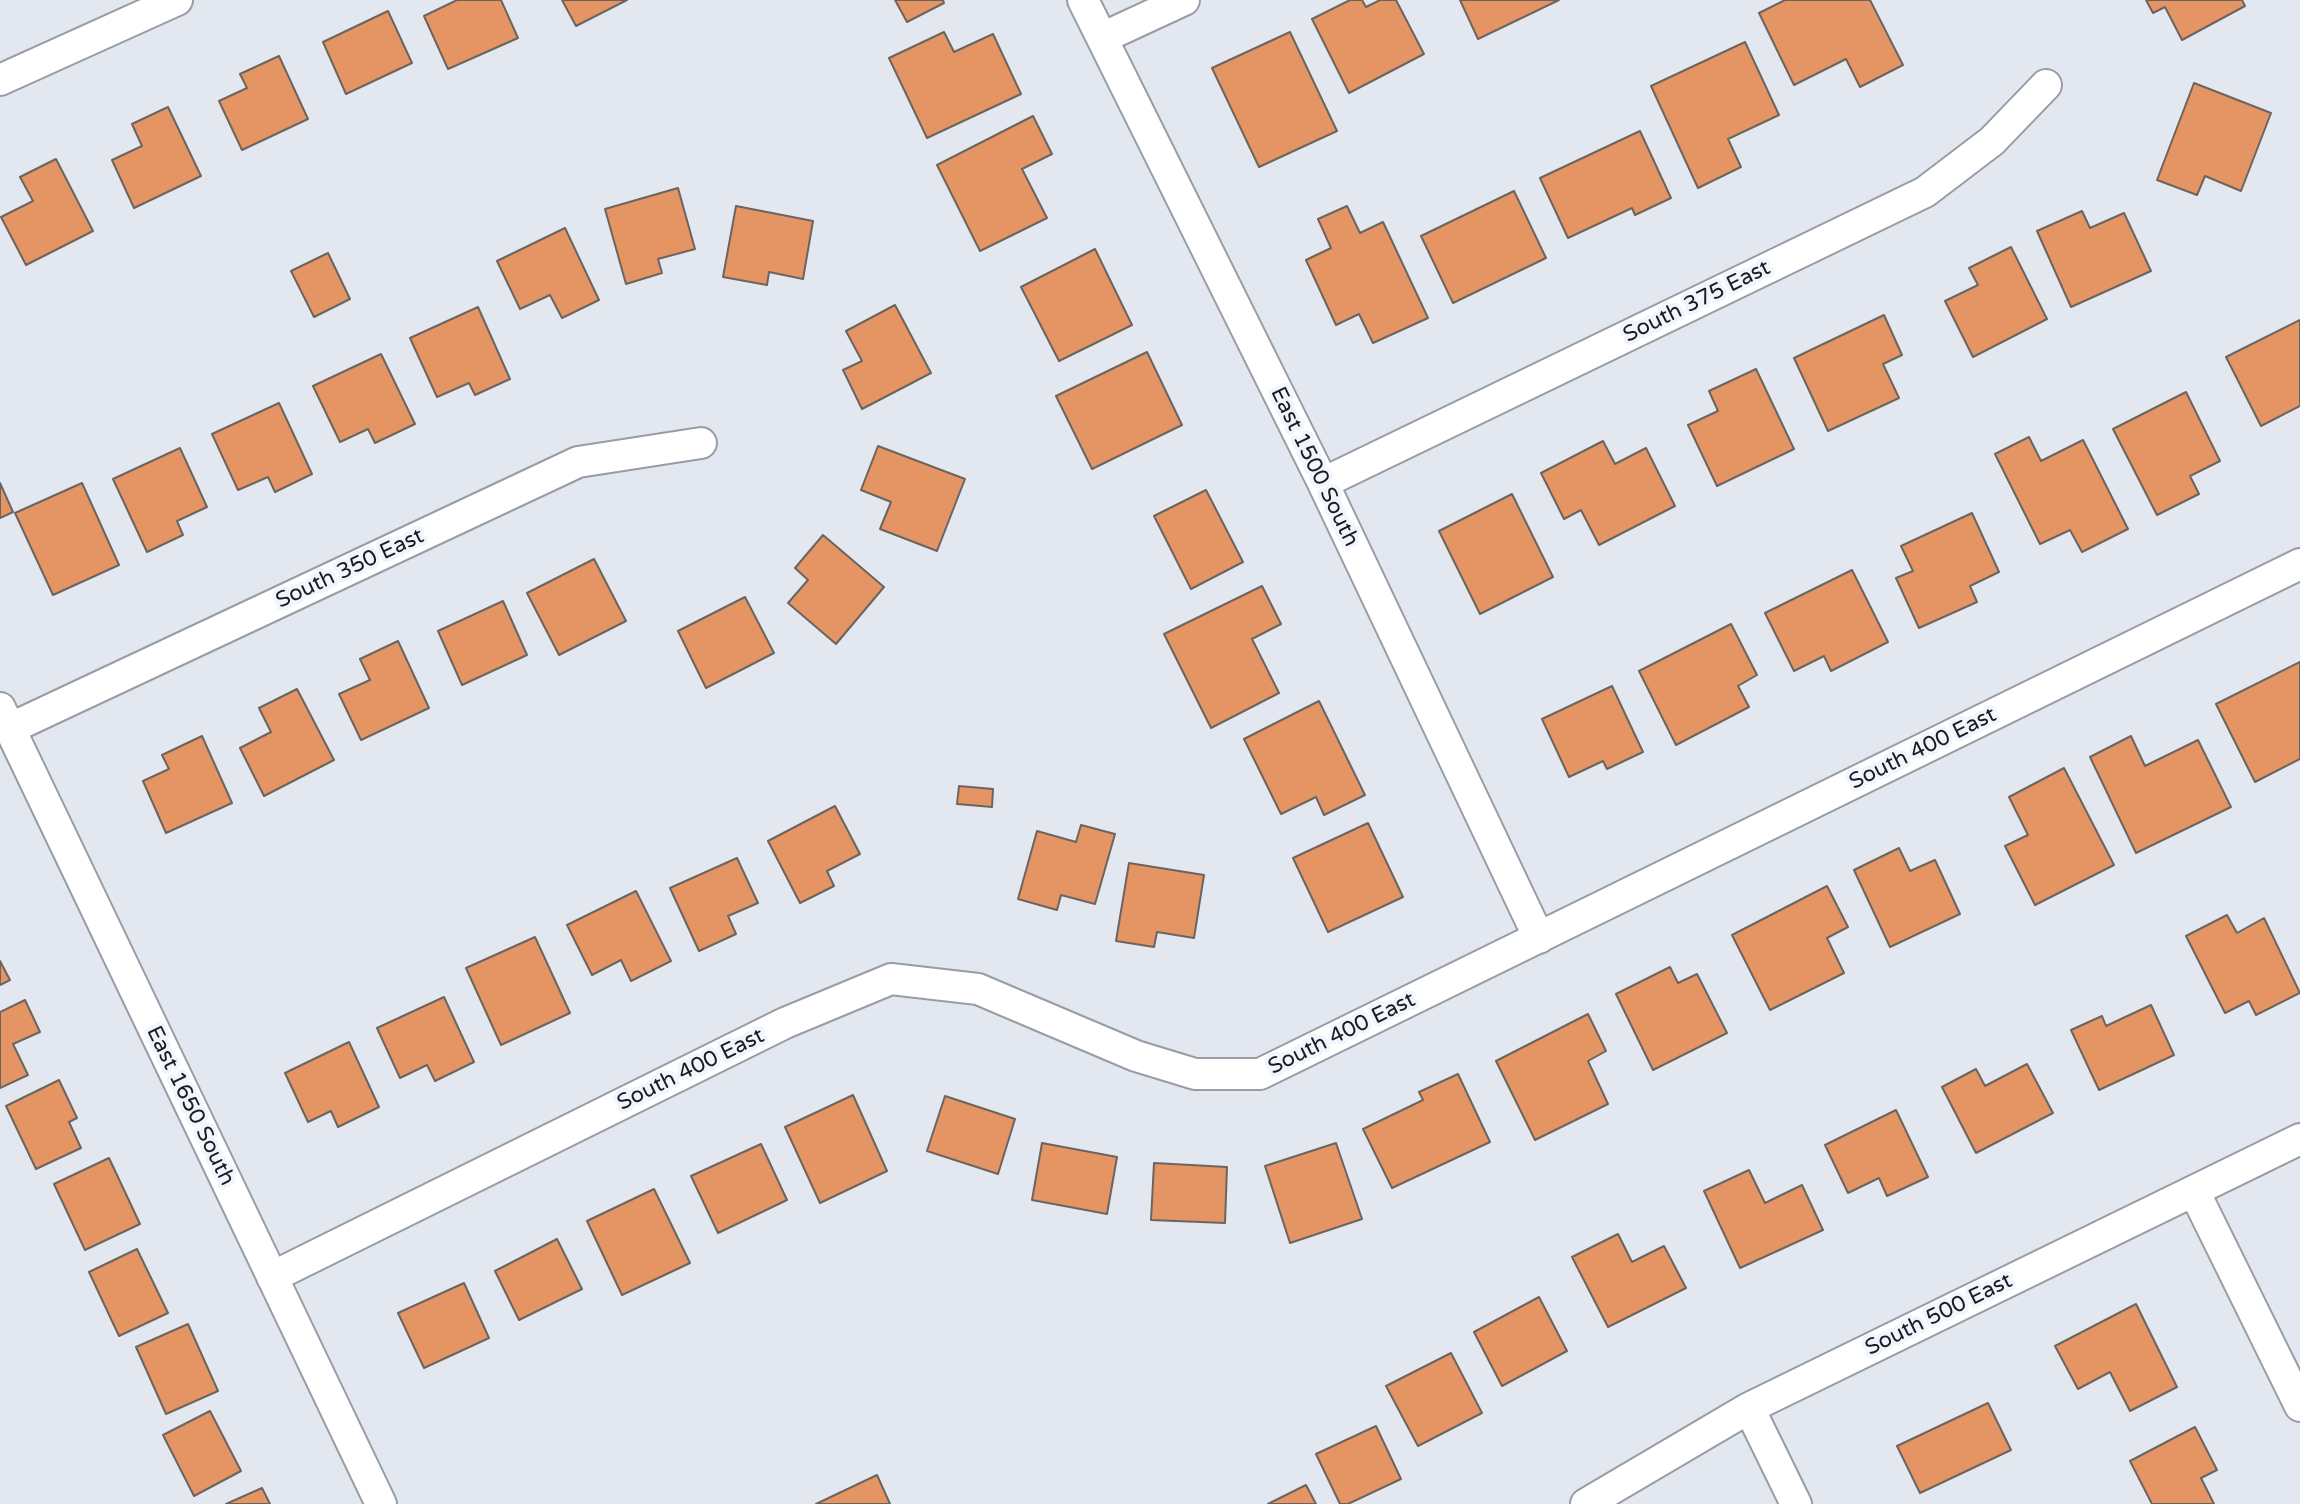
<!DOCTYPE html>
<html>
<head>
<meta charset="utf-8">
<style>
  body { margin:0 }
  canvas { display:block; background:#e3e8f0 }
</style>
</head>
<body>
<canvas width="2300" height="1504"></canvas>
<script>
const ctx = document.querySelector('canvas').getContext('2d');
ctx.lineJoin = 'round';
function fillPath(path, color) {
  ctx.fillStyle = color;
  ctx.fill(path, 'evenodd');
}
function shape(rows) {
  const path = new Path2D();
  for (const r of rows) {
    path.moveTo(r[0], r[1]);
    for (let i = 2; i < r.length; i += 2) path.lineTo(r[i], r[i + 1]);
  }
  return path;
}
function trace(path, color, width, dash) {
  ctx.strokeStyle = color;
  ctx.lineWidth = width;
  ctx.lineCap = dash ? 'butt' : 'round';
  ctx.setLineDash(dash || []);
  ctx.stroke(path);
}
function label(font, color, halo, rows, align = 'center') {
  ctx.font = font + ' "Varela Round",sans-serif';
  ctx.lineWidth = 8;
  ctx.setLineDash([]);
  ctx.textBaseline = 'middle';
  ctx.strokeStyle = halo;
  ctx.fillStyle = color;
  for (const [text, x, y, turn = 0] of rows) {
    ctx.save();
    ctx.translate(x, y);
    ctx.rotate((+turn || 0) * Math.PI / 180);
    ctx.textAlign = isNaN(turn) ? turn : align;
    if (halo) ctx.strokeText(text, 0, 0);
    ctx.fillText(text, 0, 0);
    ctx.restore();
  }
}
const building = shape([
  [457,0,501,0,518,38,448,69,424,16,457,0],
  [562,0,627,0,576,26,562,0],
  [895,0,943,0,944,3,907,22,895,0],
  [1350,0,1362,0,1366,7,1380,0,1396,0,1424,54,1349,93,1312,19,1350,0],
  [1460,0,1559,0,1478,39,1460,0],
  [1785,0,1870,0,1903,65,1860,87,1846,59,1794,85,1759,13,1785,0],
  [2146,0,2242,0,2245,6,2182,40,2165,7,2153,13,2146,0],
  [388,11,412,63,346,94,323,42,388,11],
  [944,32,954,52,993,34,1021,94,927,138,889,58,944,32],
  [1290,32,1337,131,1259,167,1212,68,1290,32],
  [1745,42,1779,115,1728,139,1741,167,1698,188,1651,86,1745,42],
  [279,56,308,119,242,150,219,101,247,88,240,74,279,56],
  [2194,83,2271,113,2241,191,2205,176,2197,195,2157,180,2194,83],
  [168,107,201,176,134,208,112,160,142,146,132,124,168,107],
  [1033,116,1052,154,1022,169,1047,218,980,251,937,165,1033,116],
  [1640,131,1671,198,1635,215,1632,208,1568,238,1540,178,1640,131],
  [56,159,93,231,26,265,1,217,33,201,20,177,56,159],
  [678,188,695,249,658,259,662,273,626,284,605,209,678,188],
  [1514,191,1546,258,1453,303,1421,236,1514,191],
  [736,206,813,221,803,279,769,272,767,285,723,277,736,206],
  [1347,206,1360,233,1383,222,1428,318,1373,343,1359,314,1336,325,1306,260,1331,248,1318,219,1347,206],
  [2082,211,2090,228,2124,213,2151,271,2071,307,2037,231,2082,211],
  [565,228,599,300,562,318,550,295,520,309,497,261,565,228],
  [2011,247,2047,319,1973,357,1945,301,1978,285,1969,268,2011,247],
  [1095,249,1132,325,1059,361,1021,287,1095,249],
  [328,253,350,299,314,317,291,271,328,253],
  [895,305,931,373,862,409,843,370,862,361,846,331,895,305],
  [478,307,510,379,475,395,469,383,437,397,410,338,478,307],
  [1884,315,1902,355,1883,364,1899,398,1828,431,1794,358,1884,315],
  [2300,320,2300,406,2261,426,2226,357,2300,320],
  [1147,352,1182,425,1092,469,1056,396,1147,352],
  [381,354,415,424,375,443,368,429,340,442,313,386,381,354],
  [1756,369,1794,449,1717,486,1688,425,1718,411,1709,391,1756,369],
  [2186,392,2220,461,2190,476,2199,494,2157,515,2113,429,2186,392],
  [279,403,312,474,275,492,268,477,238,490,212,434,279,403],
  [2029,437,2041,461,2083,440,2128,529,2082,552,2070,530,2040,544,1995,454,2029,437],
  [1603,441,1615,464,1646,448,1675,506,1599,545,1581,510,1564,519,1541,473,1603,441],
  [878,446,965,479,937,551,880,529,891,502,861,490,878,446],
  [180,448,207,507,177,521,183,535,147,552,113,479,180,448],
  [0,483,13,512,0,518,0,483],
  [82,483,119,565,53,595,15,513,82,483],
  [1206,490,1243,562,1191,589,1154,516,1206,490],
  [1512,494,1553,577,1480,614,1439,531,1512,494],
  [1972,513,1999,572,1970,586,1977,602,1919,628,1896,578,1913,571,1901,546,1972,513],
  [823,535,884,587,836,644,788,603,808,580,795,568,823,535],
  [594,559,626,621,559,655,527,593,594,559],
  [1852,570,1888,642,1831,671,1824,656,1794,671,1765,613,1852,570],
  [1262,586,1281,624,1252,639,1279,693,1211,728,1164,634,1262,586],
  [745,597,774,653,706,688,678,631,745,597],
  [503,601,527,655,462,685,438,631,503,601],
  [1731,624,1757,675,1738,686,1749,707,1676,745,1639,671,1731,624],
  [398,641,429,708,361,740,339,694,370,680,360,659,398,641],
  [2300,662,2300,759,2255,782,2216,704,2300,662],
  [1612,686,1643,752,1607,769,1603,761,1569,777,1542,719,1612,686],
  [297,689,334,760,264,796,240,748,271,732,259,708,297,689],
  [1319,701,1365,795,1324,815,1316,797,1281,814,1244,739,1319,701],
  [202,736,232,803,166,833,143,781,169,769,162,755,202,736],
  [2131,736,2145,766,2198,740,2231,807,2136,853,2090,757,2131,736],
  [2064,768,2114,865,2035,905,2005,846,2028,835,2009,797,2064,768],
  [959,786,993,789,992,807,957,804,959,786],
  [835,806,860,854,827,871,834,886,800,903,768,841,835,806],
  [1368,823,1403,897,1328,932,1293,858,1368,823],
  [1081,825,1115,834,1095,904,1061,895,1057,910,1018,899,1037,831,1076,842,1081,825],
  [1899,848,1910,871,1935,860,1960,914,1890,947,1854,870,1899,848],
  [737,858,758,903,728,916,736,934,699,951,670,888,737,858],
  [1129,863,1204,875,1194,938,1157,932,1154,947,1116,941,1129,863],
  [1827,886,1848,927,1827,938,1844,973,1770,1010,1732,935,1827,886],
  [636,891,671,961,631,981,621,960,592,975,567,925,636,891],
  [2227,915,2237,933,2264,918,2300,993,2256,1015,2249,1001,2225,1013,2186,936,2227,915],
  [535,937,570,1013,501,1045,466,968,535,937],
  [0,961,10,980,0,985,0,961],
  [1670,967,1678,983,1697,974,1727,1033,1653,1070,1616,994,1670,967],
  [444,997,474,1062,435,1081,427,1065,400,1078,377,1028,444,997],
  [25,1000,40,1032,13,1044,28,1075,0,1088,0,1012,25,1000],
  [2151,1005,2174,1055,2099,1090,2071,1030,2102,1016,2106,1026,2151,1005],
  [1588,1014,1606,1051,1588,1061,1608,1104,1535,1140,1496,1061,1588,1014],
  [349,1042,379,1107,338,1127,331,1111,308,1122,285,1073,349,1042],
  [2027,1064,2053,1113,1976,1153,1942,1087,1976,1069,1985,1086,2027,1064],
  [1458,1074,1490,1142,1392,1188,1363,1129,1423,1100,1419,1092,1458,1074],
  [59,1080,77,1118,69,1122,81,1148,36,1169,6,1106,59,1080],
  [853,1095,887,1171,820,1203,785,1127,853,1095],
  [945,1096,1015,1119,998,1174,927,1151,945,1096],
  [1896,1110,1928,1177,1887,1196,1879,1178,1848,1193,1825,1145,1896,1110],
  [1042,1143,1117,1157,1107,1214,1032,1200,1042,1143],
  [1336,1143,1362,1219,1290,1243,1265,1166,1336,1143],
  [761,1144,787,1200,718,1233,691,1176,761,1144],
  [109,1158,140,1224,85,1250,54,1184,109,1158],
  [1154,1163,1227,1167,1225,1223,1151,1220,1154,1163],
  [1749,1170,1765,1203,1802,1185,1823,1230,1740,1268,1704,1191,1749,1170],
  [654,1189,690,1263,622,1295,587,1221,654,1189],
  [1618,1234,1632,1262,1664,1246,1686,1288,1608,1327,1572,1257,1618,1234],
  [557,1239,582,1289,519,1320,495,1271,557,1239],
  [137,1249,168,1313,119,1336,89,1272,137,1249],
  [464,1283,489,1338,424,1368,398,1313,464,1283],
  [1539,1297,1567,1351,1502,1386,1474,1332,1539,1297],
  [2136,1304,2177,1387,2130,1411,2110,1372,2078,1389,2055,1346,2136,1304],
  [188,1324,218,1391,166,1414,136,1347,188,1324],
  [1451,1353,1482,1413,1418,1446,1386,1386,1451,1353],
  [1988,1403,2011,1450,1920,1493,1897,1446,1988,1403],
  [210,1411,241,1471,194,1496,163,1435,210,1411],
  [1376,1426,1401,1479,1348,1504,1340,1504,1316,1454,1376,1426],
  [2195,1427,2217,1470,2201,1478,2214,1504,2152,1504,2130,1461,2195,1427],
  [877,1475,890,1504,816,1504,877,1475],
  [1306,1485,1316,1504,1268,1504,1306,1485],
  [262,1488,270,1504,226,1504,262,1488]
]);
const street = shape([
  [1083,0,1323,483,1539,938],
  [1102,38,1184,0],
  [0,80,177,0],
  [1323,483,1925,192,1992,141,2046,85],
  [0,708,381,1504],
  [9,729,578,462,701,443],
  [2194,1191,2300,1406],
  [272,1277,785,1023,891,979,978,989,1136,1056,1195,1074,1260,1074,2300,564],
  [1749,1408,1796,1504],
  [1586,1504,1749,1408,2300,1139]
]);
const streetNames = [
  ["South 375 East",1697,302,-26],
  ["East 1500 South",1314,467,64],
  ["South 350 East",350,569,-25],
  ["South 400 East",1923,749,-26],
  ["South 400 East",1342,1034,-26],
  ["South 400 East",691,1070,-26],
  ["East 1650 South",190,1106,64],
  ["South 500 East",1939,1315,-26]
];
fillPath(building, '#e59564');
trace(building, '#6c645f', 2);
trace(street, '#989ca4', 34);
trace(street, '#fff', 30);
label('22px', '#191b1e', '#f0f5fe', streetNames);
</script>
</body>
</html>
